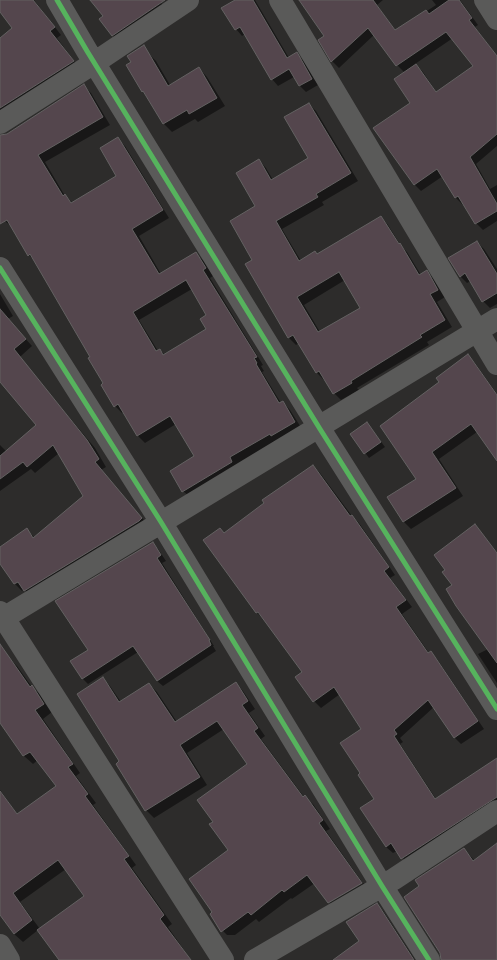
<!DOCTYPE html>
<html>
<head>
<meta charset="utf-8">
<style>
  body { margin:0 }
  canvas { display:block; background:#2d2c2b }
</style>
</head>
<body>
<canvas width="497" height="960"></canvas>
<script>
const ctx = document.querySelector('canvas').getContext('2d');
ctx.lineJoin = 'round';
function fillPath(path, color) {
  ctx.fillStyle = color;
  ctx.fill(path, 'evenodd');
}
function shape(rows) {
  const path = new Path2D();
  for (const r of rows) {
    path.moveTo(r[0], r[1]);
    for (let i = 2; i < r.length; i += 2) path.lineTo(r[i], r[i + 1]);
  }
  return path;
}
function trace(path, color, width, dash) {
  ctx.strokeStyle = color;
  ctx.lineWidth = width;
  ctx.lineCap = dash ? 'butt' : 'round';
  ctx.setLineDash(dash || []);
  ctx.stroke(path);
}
const shadow = shape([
  [0,0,34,0,61,35,57,38,80,69,0,120,0,39,13,28,0,11],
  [91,0,159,0,167,11,120,43,112,35,104,16],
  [237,0,255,0,289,58,296,54,303,60,318,85,306,92,300,86,294,77,278,86,272,79,245,34,242,36,236,29],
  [300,0,383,0,377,5,396,31,436,5,432,0,460,0,478,25,475,27,497,56,497,146,476,164,490,189,497,185,497,221,483,230,476,223,464,204,463,205,456,198,443,176,421,191,415,185,375,129,412,103,405,73,397,65,375,34,339,68,332,61,320,40,326,37],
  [453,38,474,66,437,93,423,72,415,64],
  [148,53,156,61,170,85,199,68,207,77,225,106,198,122,195,119,172,132,164,124,127,66],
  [84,86,91,93,110,125,45,162,65,196,73,203,118,177,118,139,125,146,169,218,139,236,161,274,196,254,204,261,213,276,210,278,263,365,261,366,264,371,262,372,281,403,283,402,290,410,302,429,191,498,183,491,196,457,176,424,145,443,138,436,124,412,122,413,115,406,91,357,37,263,29,255,13,228,5,221,0,212,0,136,7,135],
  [192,289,208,315,207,329,165,355,160,350,158,351,139,320],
  [309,104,316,111,358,181,322,202,324,205,282,229,301,261,317,255,381,217,388,225,401,246,407,252,421,275,426,271,434,279,445,297,437,302,452,327,427,342,429,345,357,388,359,390,341,400,334,393,325,379,324,380,317,373,299,343,296,345,289,338,254,260,259,160,266,168,273,180,310,158],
  [345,280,361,308,320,332,304,305],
  [477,242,484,249,497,269,497,304,490,308,483,301,471,281,467,283,460,276],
  [0,294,13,316,8,319,32,346,0,375],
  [468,356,475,363,497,394,497,459,477,432,439,459,463,496,411,529,404,522,418,479,440,383],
  [43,386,95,448,106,467,101,470,149,526,32,597,24,589,22,591,14,583,0,563,0,548,27,530,35,538,84,497,59,453,35,473,31,469,0,491,0,445,7,452,38,426],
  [367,423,385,447,369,458,351,434],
  [313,466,320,473,352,516,359,523,395,575,390,578,412,607,402,614,429,653,431,653,437,659,484,729,461,744,454,737,434,707,400,738,403,742,400,744,436,799,497,759,497,808,409,865,397,851,393,853,386,847,375,799,361,774,363,729,340,694,321,708,314,701,304,673,264,619,257,613,204,541,224,533],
  [475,526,497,552,497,683,478,654,488,649,453,586],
  [152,543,158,549,166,561,162,563,214,646,213,646,216,651,163,686,157,681,138,652,88,684,83,679,72,662,89,650],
  [8,657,17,666,32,687,41,695,52,712,43,719,80,773,76,776,96,803,93,805,136,865,132,868,172,924,168,927,191,960,60,960,38,930,23,942,14,934,0,914,0,790,18,815,57,787,38,760,33,764,24,756,0,721,0,663],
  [66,869,85,896,40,929,20,902],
  [102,678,110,686,121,702,149,684,157,692,177,722,236,683,243,691,255,709,249,713,265,736,261,739,304,797,313,804,330,829,326,831,362,882,329,901,315,883,292,899,291,898,259,922,256,919,235,935,227,935,219,927,214,912,230,850,214,822,249,764,224,729,187,753,207,785,154,818,146,810,121,761],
  [497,845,497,960,445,960,442,957,405,897,464,849,475,861],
  [364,883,369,891,337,910,330,903],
  [377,905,383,911,415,960,333,960,360,941]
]);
const building = shape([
  [0,0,33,0,55,27,50,31,74,61,0,108,0,38,12,28,0,12,0,0],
  [90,0,165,0,112,36,99,19,103,16,90,0],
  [235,0,253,0,287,58,297,52,312,79,299,86,289,69,271,80,240,27,235,30,221,8,235,0],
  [299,0,373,0,395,30,426,10,429,14,449,0,459,0,472,18,469,20,497,56,497,134,470,157,497,204,497,211,475,224,458,196,455,198,437,169,414,185,373,128,410,103,394,79,416,64,436,92,473,66,446,32,396,66,368,28,331,62,318,40,324,36,299,0],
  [144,45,168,86,199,67,217,98,189,114,187,110,163,124,143,91,142,92,126,65,131,62,127,56,144,45],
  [84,84,103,117,38,155,63,196,65,194,71,203,116,176,100,148,118,137,163,210,132,229,159,274,196,252,206,268,203,270,257,357,254,358,257,363,256,364,279,403,283,401,295,422,271,436,270,434,230,457,232,462,182,492,170,471,194,456,170,416,137,436,118,404,114,407,101,385,103,383,88,358,90,357,30,254,28,256,7,220,0,224,0,135,7,134,84,84],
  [186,280,206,315,200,319,206,329,163,355,160,349,156,351,133,312,186,280],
  [309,103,351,173,316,194,318,197,276,221,299,261,315,251,317,254,381,216,399,244,400,243,419,275,427,270,438,290,430,294,445,320,420,335,422,337,351,381,352,383,333,394,319,371,316,373,293,335,288,338,245,264,252,260,230,221,255,206,236,173,259,159,271,180,308,158,284,117,309,103],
  [339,272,360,308,318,332,297,297,339,272],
  [477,241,497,274,497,293,482,302,465,273,460,277,448,258,477,241],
  [0,309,26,339,14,349,87,440,99,459,95,462,142,518,139,521,24,591,18,582,14,584,0,564,0,547,27,528,33,538,83,496,53,445,27,467,23,462,0,479,0,456,36,425,0,382,0,309],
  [468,354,497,395,497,461,471,424,432,452,456,488,403,522,387,497,416,479,380,426,439,382,436,378,468,354],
  [367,422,381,442,364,454,350,434,367,422],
  [313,465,350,516,352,515,389,567,384,571,406,600,396,607,428,653,431,651,478,721,454,738,428,700,394,730,397,734,394,736,435,799,497,758,497,797,401,859,391,843,386,847,360,808,374,799,358,775,360,773,340,743,361,729,334,687,313,702,295,677,302,672,258,612,256,613,203,540,220,528,224,533,264,503,262,500,313,465],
  [475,524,497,553,497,663,456,606,446,589,452,585,442,572,445,570,434,555,475,524],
  [153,542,161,555,157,558,210,640,209,640,211,645,157,681,133,646,82,679,70,661,88,650,55,601,153,542],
  [0,644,30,687,32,685,44,704,35,710,73,764,68,767,88,794,85,796,129,856,124,859,164,915,160,919,191,960,59,960,37,930,84,896,58,860,13,893,32,920,14,934,0,915,0,791,17,814,56,786,30,752,23,756,0,723,0,644],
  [103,677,119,702,149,683,175,722,236,682,248,701,242,705,258,728,254,731,303,797,305,795,323,820,319,823,362,883,328,903,307,875,284,892,282,890,251,915,248,912,221,932,210,914,212,912,189,879,228,850,209,824,213,822,197,800,247,764,217,721,180,745,200,777,145,811,116,764,119,761,77,694,103,677],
  [497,843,497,960,441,960,440,953,404,897,419,886,415,880,464,848,473,861,497,843],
  [377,903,414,960,333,960,359,941,346,922,377,903]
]);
const minor = shape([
  [57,0,87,51,320,429,497,709],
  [280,0,497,364],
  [485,0,497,19],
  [0,123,94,63,188,0],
  [0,268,161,522,382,886,429,960],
  [0,612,223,960],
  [0,620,497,319],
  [0,945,9,960],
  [255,960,394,879,497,811]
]);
const cycleway = shape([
  [57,0,87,51,320,429,497,709],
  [0,268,161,522,382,886,429,960]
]);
fillPath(shadow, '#0007');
fillPath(building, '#54464d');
trace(building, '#636161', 1);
trace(minor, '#5a5a59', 22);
trace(cycleway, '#56b35d', 5);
</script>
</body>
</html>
